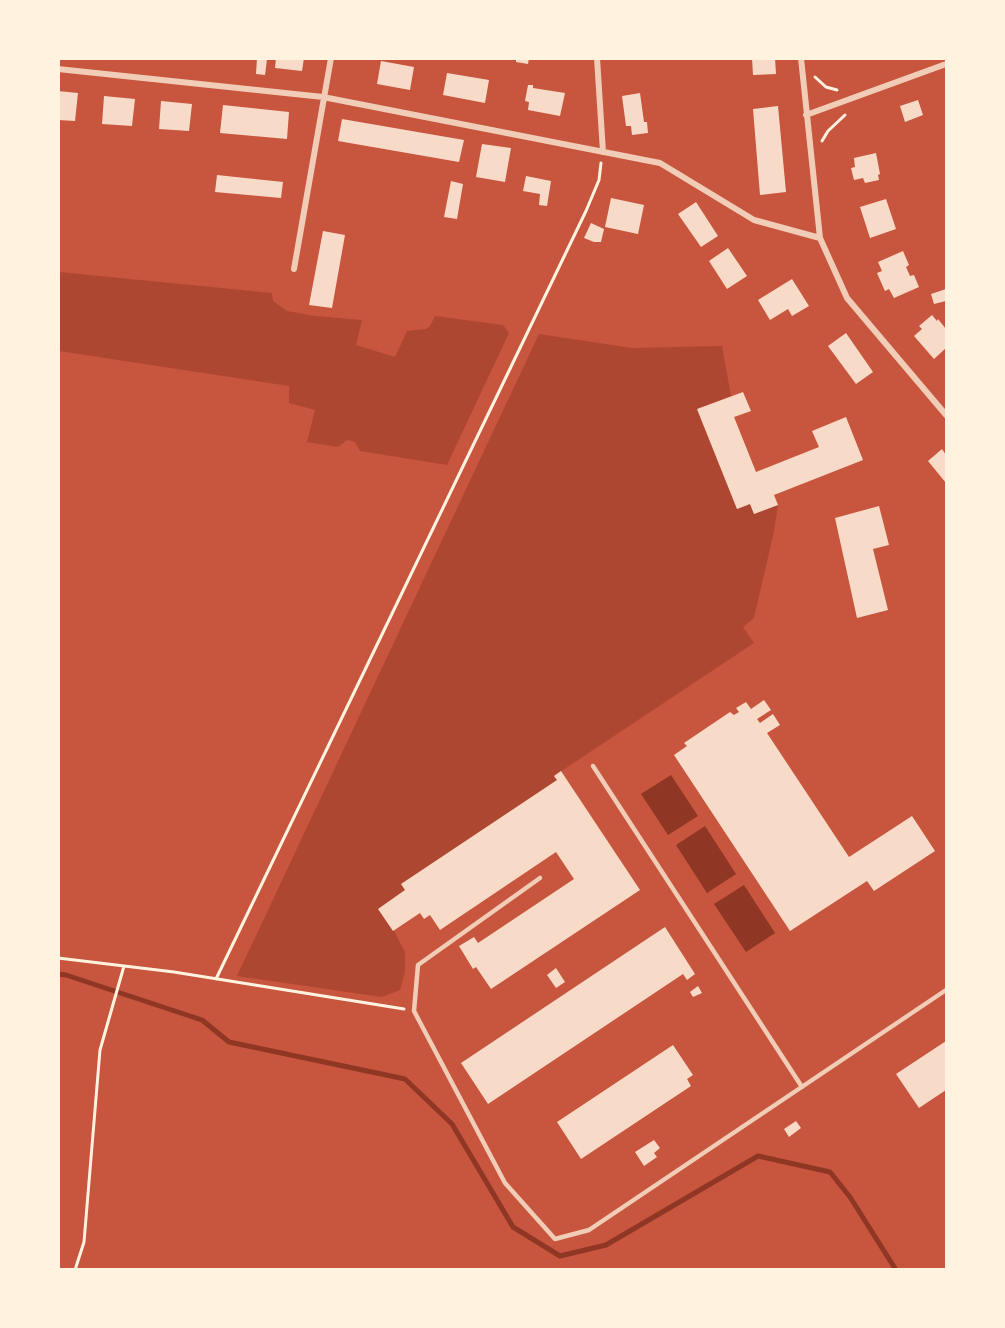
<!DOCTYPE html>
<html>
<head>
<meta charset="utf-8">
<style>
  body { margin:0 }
  #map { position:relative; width:1005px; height:1328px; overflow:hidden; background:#c8553d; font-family:"Crimson Pro",serif }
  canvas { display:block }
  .frame { position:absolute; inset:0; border:60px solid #fff3e0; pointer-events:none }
</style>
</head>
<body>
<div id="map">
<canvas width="1005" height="1328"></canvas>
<div class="frame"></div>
</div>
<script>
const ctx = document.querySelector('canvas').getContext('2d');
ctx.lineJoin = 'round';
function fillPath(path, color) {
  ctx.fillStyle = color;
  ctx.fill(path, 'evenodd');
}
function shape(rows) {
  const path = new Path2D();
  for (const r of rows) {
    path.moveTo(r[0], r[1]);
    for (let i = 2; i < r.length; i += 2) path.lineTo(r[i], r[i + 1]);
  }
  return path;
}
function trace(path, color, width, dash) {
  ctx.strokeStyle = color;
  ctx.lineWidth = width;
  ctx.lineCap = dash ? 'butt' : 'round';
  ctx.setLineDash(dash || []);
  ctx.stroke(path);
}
const green = shape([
  [59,272,272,293,273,301,287,311,315,316,362,320,356,345,395,357,407,331,426,329,430,326,435,316,503,325,509,333,447,465,360,451,355,442,347,440,338,447,307,442,315,410,289,403,289,386,59,351],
  [539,334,632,348,722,346,731,396,697,410,737,509,750,504,754,514,778,505,774,531,754,618,743,627,754,643,554,776,557,780,379,909,394,931,405,952,405,972,400,990,382,997,237,976]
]);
const water = shape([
  [671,775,698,816,668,835,641,794],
  [705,826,736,874,707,893,676,845],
  [744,885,775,933,746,952,714,904]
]);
const stream = shape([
  [58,974,66,975,202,1020,229,1042,405,1079,452,1124,513,1227,560,1256,606,1245,758,1156,830,1172,850,1197,896,1270]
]);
const building = shape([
  [257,58,267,59,265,75,256,74],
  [276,58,304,58,302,71,275,68],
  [516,58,529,58,528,64,516,62],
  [752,58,775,58,776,74,753,75],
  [381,61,414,67,410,90,377,84],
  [447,73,489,80,485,103,443,95],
  [528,85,533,85,533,88,565,93,560,116,528,110,529,102,525,101],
  [58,91,78,93,75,121,58,120],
  [640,93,644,122,647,122,648,133,632,135,631,126,626,126,622,96],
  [104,96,135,99,132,126,102,124],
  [918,100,923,115,905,122,900,106],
  [161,101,192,104,189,131,159,129],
  [223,105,289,112,287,139,220,133],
  [778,106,786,192,760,195,753,109],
  [342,119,464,140,459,162,338,141],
  [482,144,511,148,505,182,476,177],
  [876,153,880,174,878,175,879,180,865,183,863,178,854,180,851,168,855,167,854,158],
  [217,175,283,182,281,198,215,192],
  [526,176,551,181,547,206,539,205,540,194,523,191],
  [451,181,463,184,457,219,444,217],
  [611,198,644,205,638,234,605,227],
  [886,199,896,229,870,238,860,207],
  [696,202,718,236,701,247,678,214],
  [591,223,604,229,601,242,594,242,584,238],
  [323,231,345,235,332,308,309,305],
  [728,248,747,276,727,289,709,261],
  [903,251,909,265,906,267,910,276,914,275,919,287,894,298,889,289,885,291,884,289,877,273,882,271,878,262],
  [792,279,809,306,792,316,788,309,770,320,758,300],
  [946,289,946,301,934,304,931,294],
  [932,315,937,321,938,319,946,329,946,348,934,359,914,336,922,329,919,326],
  [846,333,873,372,856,384,828,346],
  [743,392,751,411,734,417,756,472,819,447,812,431,846,417,863,460,774,495,778,505,754,514,750,504,737,509,697,409],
  [942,449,946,455,946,483,928,461],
  [879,506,889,545,873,549,888,610,857,618,835,518],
  [764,700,771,710,757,719,760,723,773,714,780,725,767,733,849,857,912,816,935,851,874,891,867,881,790,931,674,755,687,746,684,743,730,712,734,715,739,712,736,708,746,702,751,709],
  [561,771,640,890,491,989,476,967,473,969,459,946,474,937,478,943,574,879,556,852,440,930,430,915,424,919,420,913,393,931,378,909,405,890,401,884,557,780,554,776],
  [665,927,695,974,687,980,683,974,488,1104,461,1063],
  [556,968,565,982,556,988,547,975],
  [698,986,702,993,693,997,690,992],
  [946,1041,946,1090,919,1108,896,1074],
  [673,1045,693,1075,687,1079,691,1086,581,1159,557,1122],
  [796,1121,801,1128,789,1137,784,1129],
  [654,1140,660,1148,654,1153,657,1157,644,1166,635,1152]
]);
const path = shape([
  [815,77,826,87,837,90],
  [822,141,828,131,845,115],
  [58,958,174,972,404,1009],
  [216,979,586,211,599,180,601,163],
  [75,1270,84,1242,100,1050,124,966]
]);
const service = shape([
  [593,766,802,1087],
  [540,878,418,965,414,1011,505,1183,555,1239,589,1230,946,990]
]);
const minor = shape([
  [597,58,603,152],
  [801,58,820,238,847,298,946,415],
  [58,69,323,97,660,163,754,220,820,238],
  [806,115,946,64],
  [294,269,331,58]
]);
fillPath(green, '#ae4732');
fillPath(water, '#8f3625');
trace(stream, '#8f3625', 5);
fillPath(building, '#f7dbc8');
trace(path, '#fff3e0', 3);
trace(service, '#f1ccb7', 4.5);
trace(minor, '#f1ccb7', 6);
</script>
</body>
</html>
